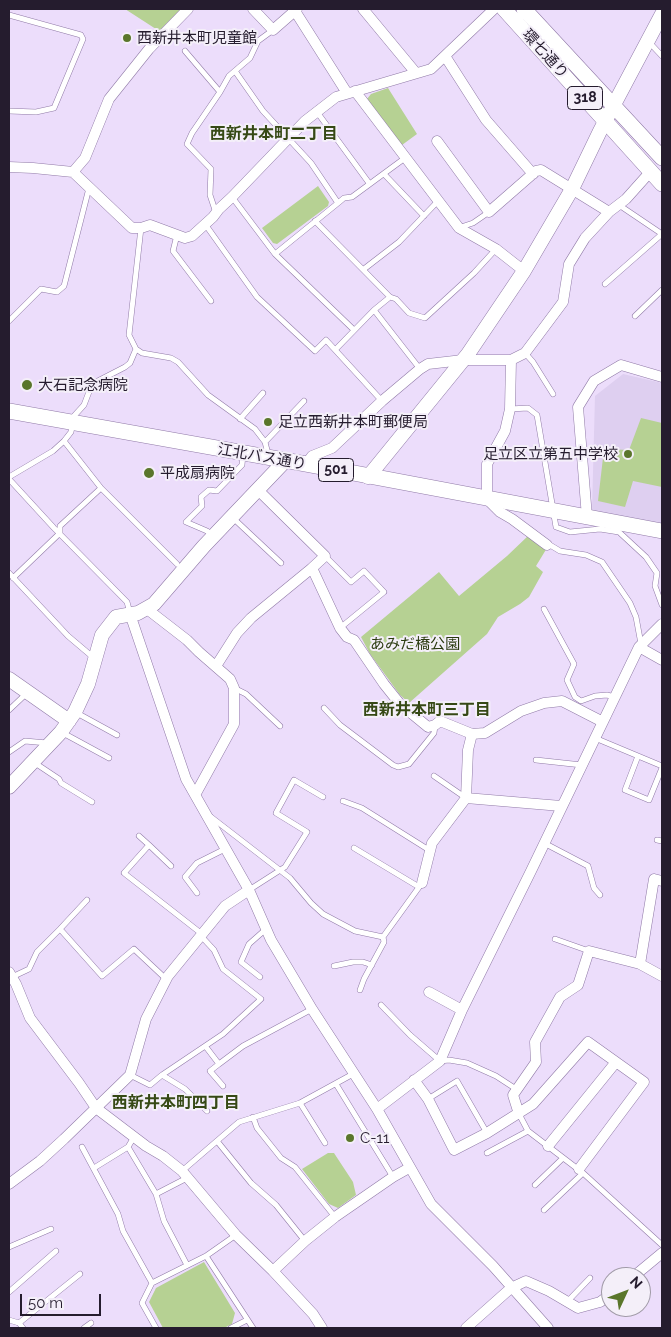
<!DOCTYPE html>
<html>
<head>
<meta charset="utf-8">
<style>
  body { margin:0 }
  #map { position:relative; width:671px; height:1337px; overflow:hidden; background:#ecddfb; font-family:Raleway,sans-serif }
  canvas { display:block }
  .frame { position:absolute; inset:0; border:10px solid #251c2e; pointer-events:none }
  .north { position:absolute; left:601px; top:1267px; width:50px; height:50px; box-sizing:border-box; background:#f4eff9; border:1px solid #a19ba8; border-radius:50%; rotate:47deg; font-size:14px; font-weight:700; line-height:20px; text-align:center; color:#251c2e }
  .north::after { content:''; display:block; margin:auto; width:18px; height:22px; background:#5a762b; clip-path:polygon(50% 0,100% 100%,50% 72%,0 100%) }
  .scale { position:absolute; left:20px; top:1294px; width:81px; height:22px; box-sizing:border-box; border:2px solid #251c2e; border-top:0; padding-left:6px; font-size:15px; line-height:18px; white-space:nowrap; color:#251c2e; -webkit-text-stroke:4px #f4eff9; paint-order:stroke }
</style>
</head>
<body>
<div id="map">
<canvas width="671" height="1337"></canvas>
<div class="frame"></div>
<div class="north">N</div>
<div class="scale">50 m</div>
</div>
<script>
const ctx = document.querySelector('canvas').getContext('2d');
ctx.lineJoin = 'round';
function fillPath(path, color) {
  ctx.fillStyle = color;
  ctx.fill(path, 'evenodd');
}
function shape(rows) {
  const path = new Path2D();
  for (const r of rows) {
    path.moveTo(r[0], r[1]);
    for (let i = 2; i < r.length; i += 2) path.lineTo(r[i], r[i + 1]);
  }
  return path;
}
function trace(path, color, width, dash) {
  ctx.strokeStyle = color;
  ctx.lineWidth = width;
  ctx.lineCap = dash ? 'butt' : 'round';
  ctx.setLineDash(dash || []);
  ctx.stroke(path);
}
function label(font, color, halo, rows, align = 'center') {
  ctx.font = font + ' Raleway,"Noto Sans JP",sans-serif';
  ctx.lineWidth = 4;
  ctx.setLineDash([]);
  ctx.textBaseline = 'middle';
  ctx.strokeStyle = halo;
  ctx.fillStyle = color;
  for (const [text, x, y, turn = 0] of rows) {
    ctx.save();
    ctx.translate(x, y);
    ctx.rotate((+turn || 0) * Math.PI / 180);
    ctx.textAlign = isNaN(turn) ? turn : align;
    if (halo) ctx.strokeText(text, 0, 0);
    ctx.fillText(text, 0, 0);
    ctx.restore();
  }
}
const built = shape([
  [623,374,662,383,662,524,592,511,595,396]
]);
const green = shape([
  [125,9,181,9,159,31],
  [388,88,417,134,402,145,367,99,371,94],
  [318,186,329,202,328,206,277,244,273,243,262,228],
  [641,418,662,423,662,487,633,481,625,507,598,501,604,449,629,450],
  [529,535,547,548,536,566,543,572,529,597,520,604,498,617,487,634,409,703,400,695,370,654,361,637,439,572,459,596,507,556],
  [328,1153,334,1153,353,1182,356,1195,338,1208,329,1204,302,1169],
  [204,1262,235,1313,232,1324,224,1328,163,1328,149,1302,156,1288]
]);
const lane = shape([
  [9,15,81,35,83,39,54,108,36,112,9,111],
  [648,41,662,56],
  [185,51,220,92],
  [235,71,263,111,311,163,338,203,275,254],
  [317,112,369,183],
  [384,174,424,216],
  [232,197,275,254,354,330],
  [338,203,344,198,352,197,405,158],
  [619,205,662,234],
  [216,213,210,195,211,169,187,144,192,133,220,92,229,76,250,58,258,41,273,30],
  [315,221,390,297],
  [205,224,257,297,315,351,326,340,382,401],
  [461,227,473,223,489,212],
  [141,228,129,335,136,349,142,353,171,358,178,362,208,395,255,429,265,442,268,454],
  [177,235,173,251,211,301],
  [364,269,399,242,438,201],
  [605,284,662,234],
  [374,310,420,369],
  [635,316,662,290],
  [9,321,41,289,57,292,64,286,89,188],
  [136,349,130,363,125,367,92,384,84,405,74,416,71,432,64,441,101,488,177,564],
  [336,349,374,310,390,297,396,299,409,313,425,318,474,273,496,249],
  [525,353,533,362,553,394],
  [510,409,528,408,537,415,556,527,570,532,600,529,619,532,646,557,657,573,655,586,662,605],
  [240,419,263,393],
  [265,442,304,401],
  [9,477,53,451,64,441],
  [9,479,54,528,127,602,130,613],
  [233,518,281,563],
  [213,536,207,531,186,522,202,506,201,497,209,490,217,491,242,465,243,454],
  [548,545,550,545,560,551,586,555,602,562,630,603,636,617,641,644],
  [325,556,351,582,364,571,384,592,340,628],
  [9,573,68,636,94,658],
  [13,578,60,533,60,526,101,488],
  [544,609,574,664,567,680,575,697,581,701,595,696,607,695,614,697],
  [234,688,246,694,280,726],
  [324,708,340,725,393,765,398,767,409,764,434,733,435,726],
  [9,710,28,692],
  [75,712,117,735],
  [63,733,109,758],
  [595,738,662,766],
  [9,752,25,741,47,743],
  [638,756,625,790,649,800,662,768],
  [536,760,582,765],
  [35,763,59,779,61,783,92,802],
  [434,776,466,798],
  [343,801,362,808,429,850],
  [211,817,290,878,311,903,323,914,355,931,383,937,422,883],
  [139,836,149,845],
  [657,840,662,841],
  [544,843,588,866,594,888,600,895],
  [354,848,419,887],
  [171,866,149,845,124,873,202,934],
  [249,890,285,867,307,832,276,813,294,780,323,797],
  [197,893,185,877,197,863,225,849],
  [60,929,87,900],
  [555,939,589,951],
  [334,966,353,962,363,962,372,965],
  [12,977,29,969,37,952,60,929,102,976,134,949,166,979],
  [260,977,241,962,249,944,266,929],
  [360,990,364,979,384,942,383,937],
  [381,1005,410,1035,440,1061,449,1060,467,1063,496,1076,516,1089],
  [206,1047,219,1064,243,1046,312,1009],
  [219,1064,210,1071,223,1086],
  [130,1075,150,1085,162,1075,223,1034,261,999,223,969,214,950,201,936],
  [162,1075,185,1089,207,1111],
  [336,1084,393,1177],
  [428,1099,457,1081,487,1133],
  [300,1103,325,1143],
  [519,1114,528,1131,583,1173,662,1245],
  [253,1117,257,1128,281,1158,295,1167,335,1217],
  [217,1141,251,1183,276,1205,305,1241],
  [82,1147,118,1214,123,1231,152,1283],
  [128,1147,156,1194,164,1221,187,1265],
  [487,1153,528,1131],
  [94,1168,128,1147,134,1137],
  [182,1171,239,1122,300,1103,353,1074],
  [535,1185,563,1158],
  [156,1194,187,1178],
  [544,1210,583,1173],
  [9,1247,51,1229],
  [206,1256,253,1328],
  [9,1292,56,1251],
  [567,1302,590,1278],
  [9,1320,19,1323,23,1328],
  [19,1323,80,1274],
  [84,1328,91,1323],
  [156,1328,142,1303,152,1283,206,1256,236,1235],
  [231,1328,247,1320]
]);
const street = shape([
  [253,9,273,30,297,9],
  [363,9,416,73],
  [295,11,347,93],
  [445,56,486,120,533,174],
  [355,91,459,228,496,249,524,271],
  [437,141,489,212,536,171,541,170,609,212],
  [9,167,33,168,73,172,132,228,141,228,150,225,185,238,192,236,213,217,219,209,232,197,305,121,336,97,431,69,494,9],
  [73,172,85,158,109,99,149,49,188,9],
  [511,360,510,409,505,431,487,464,487,499,500,512,512,519,547,545],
  [306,464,312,456,332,448,382,401,420,369,428,364,463,360,511,360,525,353,563,302,569,264,585,238,609,212,626,199,651,171],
  [257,489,325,556,312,568,340,628,347,637,354,640,384,684,400,704,428,727,435,725,440,721,472,734,485,733,521,711,544,703,562,701,603,722],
  [587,517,578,407,594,381,621,365,662,377],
  [147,609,187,640,199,652,230,679,234,688,234,724,195,795],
  [130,614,186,779,249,890,271,940,312,1009,377,1109,431,1204,493,1266,548,1328],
  [639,647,662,660],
  [216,666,237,633,251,618,312,568],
  [472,734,468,750,466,798,561,806],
  [422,883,432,843,466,798],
  [640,964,654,879,662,881],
  [9,972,16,984,30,1018,79,1083,96,1108,146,1146,163,1156,182,1171,236,1235,273,1271,313,1314,322,1328],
  [429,992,462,1010],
  [414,1080,428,1099,454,1150,487,1133,533,1104,588,1042,616,1062,548,1146],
  [377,1109,440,1061,462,1010,531,871,639,647,662,624],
  [519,1114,513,1095,536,1062,535,1042,560,997,578,985,589,951,640,964,662,976],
  [579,1169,644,1082,616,1062],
  [9,1184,40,1161,64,1139,130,1075,146,1019,168,976,225,906,249,890],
  [273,1271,305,1241,335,1217,393,1177,409,1168],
  [633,1277,662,1253],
  [466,1328,511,1288,526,1281,549,1291,578,1308,600,1302,611,1294]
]);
const secondary = shape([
  [368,477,468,354,524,271,572,189,600,131,662,14],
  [9,679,69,721],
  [9,787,61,732,75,712,88,684,102,635,116,617,138,613,154,604,204,546,285,461]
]);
const primary = shape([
  [504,9,662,184],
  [524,9,662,158],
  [9,411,306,464,662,531]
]);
const markers = [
  [127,38,5,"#5a762b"],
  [27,385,6,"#5a762b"],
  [268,422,5,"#5a762b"],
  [628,454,5,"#5a762b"],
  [149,473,6,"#5a762b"],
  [350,1138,5,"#5a762b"]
];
const shields = [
  [585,98,35],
  [336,470,35]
];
const shieldNames = [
  ["318",585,98],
  ["501",336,470]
];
const poiNames = [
  ["西新井本町児童館",137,38],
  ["大石記念病院",38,385],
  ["足立西新井本町郵便局",278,422],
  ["足立区立第五中学校",618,454,"right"],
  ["平成扇病院",160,473],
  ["C-11",360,1138]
];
const streetNames = [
  ["環七通り",545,54,48],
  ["江北バス通り",262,457,10]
];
const parkNames = [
  ["あみだ橋公園",415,644]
];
const neighbourhoodNames = [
  ["西新井本町二丁目",274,134],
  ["西新井本町三丁目",427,710],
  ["西新井本町四丁目",176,1103]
];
fillPath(built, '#decff0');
fillPath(green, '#b6d193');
trace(lane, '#907aa7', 6);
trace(street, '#907aa7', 11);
trace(secondary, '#907aa7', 15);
trace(primary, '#907aa7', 16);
trace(lane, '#fff', 5);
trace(street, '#fff', 10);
trace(secondary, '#fff', 14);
trace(primary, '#fff', 15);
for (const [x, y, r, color] of markers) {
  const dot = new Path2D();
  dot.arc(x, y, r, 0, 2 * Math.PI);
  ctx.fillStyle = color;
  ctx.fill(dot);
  trace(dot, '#f4eff9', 2);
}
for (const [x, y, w] of shields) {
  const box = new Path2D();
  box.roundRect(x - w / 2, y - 11.5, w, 23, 4);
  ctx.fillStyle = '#f4eff9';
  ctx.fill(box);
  trace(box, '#251c2e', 1);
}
label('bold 14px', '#251c2e', null, shieldNames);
label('15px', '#251c2e', '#f4eff9', poiNames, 'left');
label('15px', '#251c2e', '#f4eff9', streetNames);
label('15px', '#2b3b10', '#f4eff9', parkNames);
label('bold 16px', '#364915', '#f4eff9', neighbourhoodNames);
</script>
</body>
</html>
